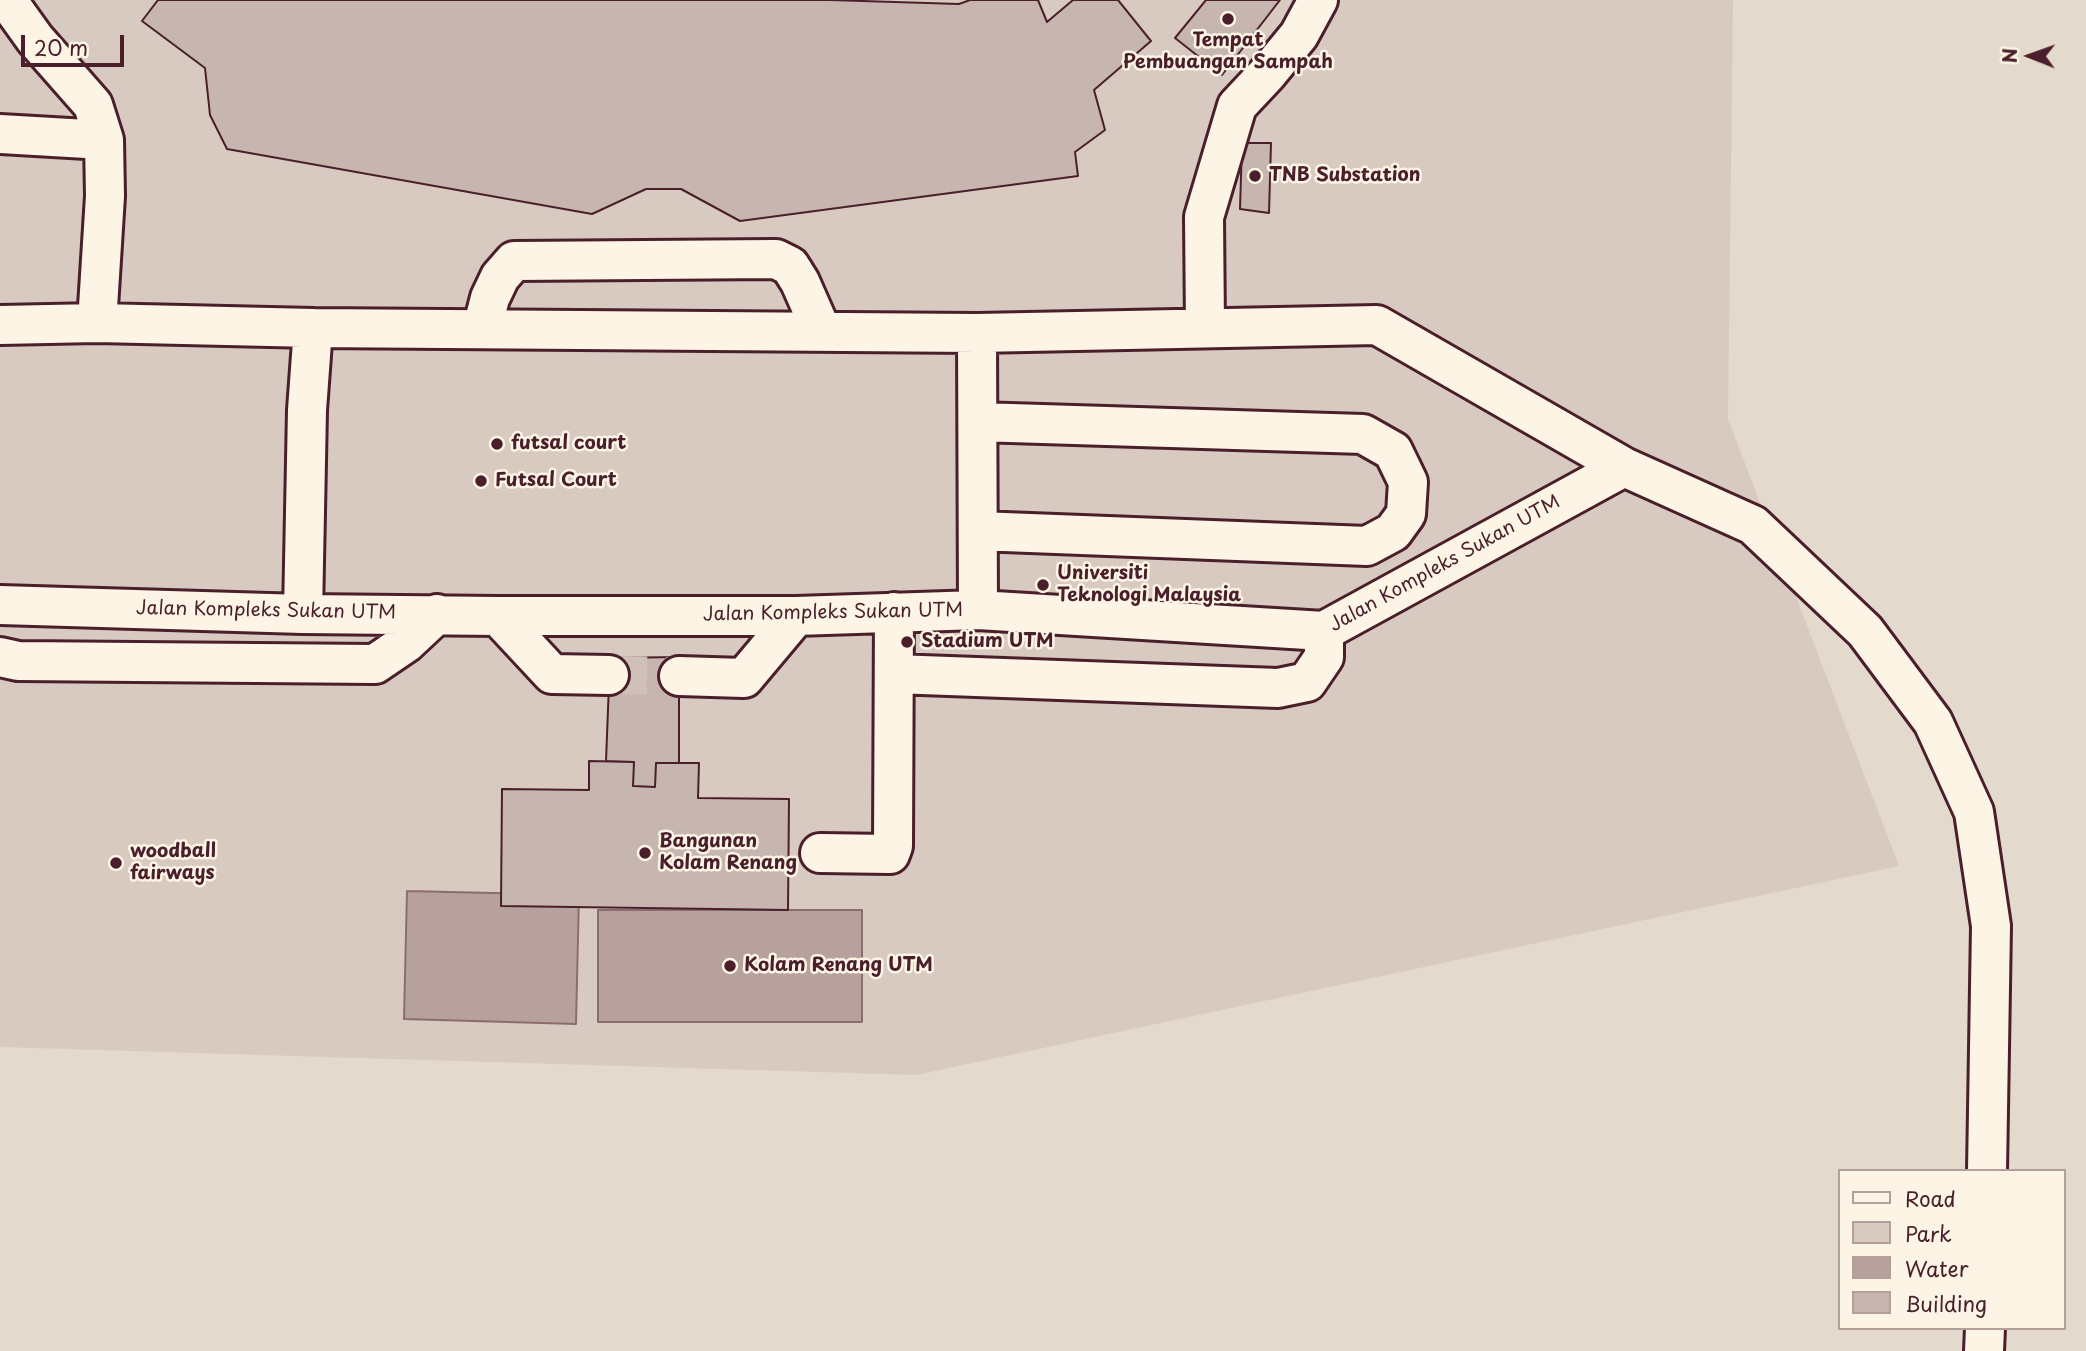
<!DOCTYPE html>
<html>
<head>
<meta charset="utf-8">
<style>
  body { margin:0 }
  #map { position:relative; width:2086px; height:1351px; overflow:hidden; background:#f1e8da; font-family:"Playpen Sans",sans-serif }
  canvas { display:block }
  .legend { position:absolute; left:1838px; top:1169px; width:228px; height:161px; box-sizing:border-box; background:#fcf5e5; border:2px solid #b59f9b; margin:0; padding:9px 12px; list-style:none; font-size:21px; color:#4a1f2b }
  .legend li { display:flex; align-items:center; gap:14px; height:35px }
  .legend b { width:35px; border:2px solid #b59f9b }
  .north { position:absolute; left:1995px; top:21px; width:70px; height:70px; -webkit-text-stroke:5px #fcf5e5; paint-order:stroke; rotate:271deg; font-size:19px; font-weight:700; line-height:28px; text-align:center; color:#4a1f2b }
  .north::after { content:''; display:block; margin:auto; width:24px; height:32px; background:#4a1f2b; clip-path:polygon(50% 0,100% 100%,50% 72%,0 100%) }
  .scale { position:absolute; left:21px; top:35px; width:103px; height:32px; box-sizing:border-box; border:4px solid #4a1f2b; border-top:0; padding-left:9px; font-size:21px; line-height:24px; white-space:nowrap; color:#4a1f2b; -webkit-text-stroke:5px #fcf5e5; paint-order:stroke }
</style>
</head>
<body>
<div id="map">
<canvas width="2086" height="1351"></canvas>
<ul class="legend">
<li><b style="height:9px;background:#fcf5e5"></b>Road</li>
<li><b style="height:19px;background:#d8cac0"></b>Park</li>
<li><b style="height:19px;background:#b6a19c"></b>Water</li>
<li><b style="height:19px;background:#c7b6af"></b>Building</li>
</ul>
<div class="north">N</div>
<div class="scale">20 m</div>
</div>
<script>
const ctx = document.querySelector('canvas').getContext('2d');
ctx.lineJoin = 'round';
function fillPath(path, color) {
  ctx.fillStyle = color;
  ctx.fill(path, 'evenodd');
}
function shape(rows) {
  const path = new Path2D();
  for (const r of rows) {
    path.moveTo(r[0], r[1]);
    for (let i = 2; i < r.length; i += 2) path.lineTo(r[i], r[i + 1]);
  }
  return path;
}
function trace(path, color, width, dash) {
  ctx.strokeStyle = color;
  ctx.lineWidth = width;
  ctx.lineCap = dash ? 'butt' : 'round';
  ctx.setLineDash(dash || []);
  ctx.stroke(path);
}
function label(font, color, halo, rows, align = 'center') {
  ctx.font = font + ' "Playpen Sans",sans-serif';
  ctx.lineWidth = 5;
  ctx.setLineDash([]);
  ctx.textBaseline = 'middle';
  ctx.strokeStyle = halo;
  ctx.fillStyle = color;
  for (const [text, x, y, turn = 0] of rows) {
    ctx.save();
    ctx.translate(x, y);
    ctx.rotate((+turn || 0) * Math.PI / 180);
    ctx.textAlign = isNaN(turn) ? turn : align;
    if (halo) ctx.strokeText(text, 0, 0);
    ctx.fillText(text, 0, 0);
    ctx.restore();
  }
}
const built = shape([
  [0,0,2086,0,2086,1351,0,1351],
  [1839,1171,2063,1171,2063,1328,1839,1328]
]);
const green = shape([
  [0,0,1733,0,1728,419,1899,866,916,1075,0,1047]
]);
const water = shape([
  [407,891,579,895,576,1024,404,1019,407,891],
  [598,910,862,910,862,1022,598,1022,598,910]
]);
const building = shape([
  [158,0,830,0,959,4,970,0,1038,0,1047,22,1073,0,1118,0,1151,41,1094,90,1105,130,1075,152,1078,176,740,221,681,189,646,189,592,214,227,149,210,115,205,68,142,21,158,0],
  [1206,0,1280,0,1222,75,1175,38,1206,0],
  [1242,143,1271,143,1269,213,1240,209,1242,143],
  [679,657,679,763,656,763,655,787,633,786,634,762,606,761,610,658,679,657],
  [589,761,634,762,633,786,655,787,656,763,699,763,698,798,789,799,788,910,501,906,502,789,589,790,589,761]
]);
const minorTunnel = shape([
  [609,675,679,676]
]);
const minor = shape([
  [7,0,35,39,93,105,104,140,105,196,97,323],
  [0,134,104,140],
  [0,325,97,323,313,328,977,333,1377,325,1624,467,1753,525,1865,631,1933,722,1974,812,1991,926,1987,1171],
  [1205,327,1204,217,1237,106,1267,74,1299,35,1318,0],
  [482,329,490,298,500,277,514,261,776,259,790,266,800,282,822,332],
  [977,333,978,610],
  [978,531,1367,546,1393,532,1406,514,1408,482,1393,451,1363,434,978,422],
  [0,605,303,614,498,616,796,616,978,610,1324,631,1624,467],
  [303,614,307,410,313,328],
  [498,616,552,674,609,675],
  [0,657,18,661,375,664,406,643,437,614],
  [894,674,1278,688,1307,682,1324,657,1324,631],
  [679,676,744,678,796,616],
  [820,853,890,854,893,846,894,612],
  [1984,1351,1985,1328]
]);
const markers = [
  [1228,19,7,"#4a1f2b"],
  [1255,176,7,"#4a1f2b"],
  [497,444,7,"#4a1f2b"],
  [481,481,7,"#4a1f2b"],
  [1043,585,7,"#4a1f2b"],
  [907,642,7,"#4a1f2b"],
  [645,853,7,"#4a1f2b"],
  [116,863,7,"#4a1f2b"],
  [730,966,7,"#4a1f2b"]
];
const poiNames = [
  ["Tempat",1228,41,"center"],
  ["Pembuangan Sampah",1228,63,"center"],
  ["TNB Substation",1269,176],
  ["futsal court",511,444],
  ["Futsal Court",495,481],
  ["Universiti",1057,574],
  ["Teknologi Malaysia",1057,596],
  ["Stadium UTM",921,642],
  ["Bangunan",659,842],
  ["Kolam Renang",659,864],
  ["woodball",130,852],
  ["fairways",130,874],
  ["Kolam Renang UTM",744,966]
];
const streetNames = [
  ["Jalan Kompleks Sukan UTM",1445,564,-29],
  ["Jalan Kompleks Sukan UTM",266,611,1],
  ["Jalan Kompleks Sukan UTM",833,613,-1]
];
fillPath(built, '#e4d9cd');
fillPath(green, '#d8cac0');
fillPath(water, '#b6a19c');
trace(water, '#8b6d6f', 2);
fillPath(building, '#c7b6af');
trace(building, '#4a1f2b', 2);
trace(minorTunnel, '#d0c0b7', 38, [38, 19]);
trace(minor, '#4a1f2b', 44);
trace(minor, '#fcf5e5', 38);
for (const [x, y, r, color] of markers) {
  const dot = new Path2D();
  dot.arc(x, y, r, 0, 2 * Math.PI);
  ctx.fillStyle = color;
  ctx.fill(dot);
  trace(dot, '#fcf5e5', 2.5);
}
label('bold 19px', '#4a1f2b', '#fcf5e5', poiNames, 'left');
label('19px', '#4a1f2b', '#fcf5e5', streetNames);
</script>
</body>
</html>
